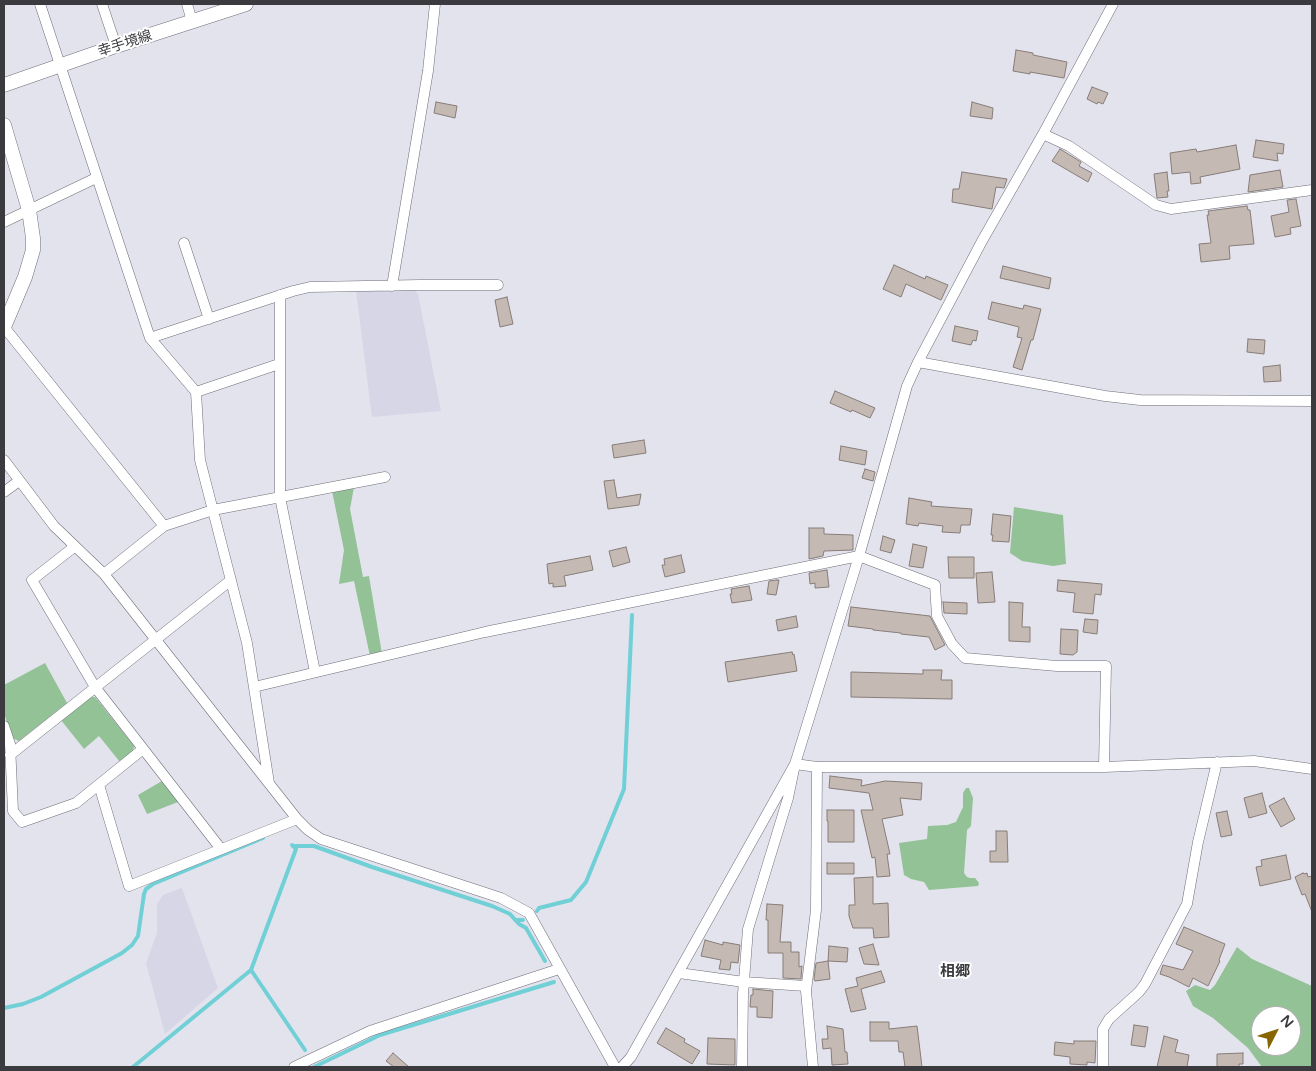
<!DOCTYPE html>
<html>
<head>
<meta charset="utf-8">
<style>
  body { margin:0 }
  #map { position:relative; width:1316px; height:1071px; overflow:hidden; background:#e3e3ee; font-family:"Varela Round",sans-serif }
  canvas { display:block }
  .frame { position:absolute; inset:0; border:5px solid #3a3a3f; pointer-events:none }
  .north { position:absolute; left:1251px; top:1006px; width:50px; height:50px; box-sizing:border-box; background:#fff; border:1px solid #b0b0b2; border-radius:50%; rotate:49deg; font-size:14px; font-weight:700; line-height:20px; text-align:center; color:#3a3a3f }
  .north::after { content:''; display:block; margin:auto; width:18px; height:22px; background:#876600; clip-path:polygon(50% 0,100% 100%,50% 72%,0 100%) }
</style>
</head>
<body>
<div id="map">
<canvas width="1316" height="1071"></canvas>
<div class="frame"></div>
<div class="north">N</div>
</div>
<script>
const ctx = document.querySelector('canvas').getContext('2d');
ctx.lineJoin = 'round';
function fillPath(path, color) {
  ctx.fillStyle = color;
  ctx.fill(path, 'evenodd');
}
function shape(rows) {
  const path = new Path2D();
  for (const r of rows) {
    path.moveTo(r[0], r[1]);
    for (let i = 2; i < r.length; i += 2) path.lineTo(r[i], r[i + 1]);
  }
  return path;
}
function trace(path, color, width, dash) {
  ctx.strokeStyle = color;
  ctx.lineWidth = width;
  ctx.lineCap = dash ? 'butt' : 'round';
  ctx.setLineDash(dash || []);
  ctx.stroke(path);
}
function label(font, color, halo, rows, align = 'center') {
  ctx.font = font + ' "Varela Round","Noto Sans JP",sans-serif';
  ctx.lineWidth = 4;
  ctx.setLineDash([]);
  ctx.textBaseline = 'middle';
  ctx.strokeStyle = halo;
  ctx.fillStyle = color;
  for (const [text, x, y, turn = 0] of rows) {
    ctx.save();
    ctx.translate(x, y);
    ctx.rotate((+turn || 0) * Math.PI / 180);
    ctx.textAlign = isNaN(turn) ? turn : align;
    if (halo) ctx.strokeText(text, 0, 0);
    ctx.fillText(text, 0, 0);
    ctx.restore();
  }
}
const built = shape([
  [414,289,418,294,441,411,372,417,356,291],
  [182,888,218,988,165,1034,146,963,157,933,157,904,163,895]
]);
const green = shape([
  [354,487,350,509,363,577,369,576,382,654,370,656,354,581,339,584,344,550,332,491],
  [1014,507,1063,515,1066,564,1053,566,1022,561,1010,553],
  [45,663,67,703,19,741,12,738,4,713,4,685],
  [89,697,95,697,134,746,133,752,120,762,99,736,84,749,61,720],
  [162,781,178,802,147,814,138,795],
  [966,788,969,788,973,798,971,826,967,830,964,873,967,877,970,878,975,878,979,883,978,886,929,890,924,882,911,879,904,875,899,843,927,839,928,826,947,825,956,822,963,807,963,793],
  [1237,947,1252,959,1312,986,1312,1067,1262,1067,1248,1048,1213,1018,1193,1006,1186,991,1195,985,1210,990,1215,985],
  [1261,1016,1291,1016,1291,1046,1261,1046]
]);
const stream = shape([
  [294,846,314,846,372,867,492,906,510,914,519,924,526,928,545,961],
  [537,911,539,908,571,900,586,882,624,789,632,615],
  [515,920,523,920],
  [251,970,305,1050],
  [4,1008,23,1004,41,997,122,953,132,945,138,936,144,894,146,889,153,884,263,838],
  [133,1067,251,970,296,849,292,845],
  [314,1067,380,1035,554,982]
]);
const building = shape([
  [1016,50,1033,53,1033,55,1067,62,1064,78,1030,72,1030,74,1013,71,1016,50],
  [1092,87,1108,93,1103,104,1098,102,1097,104,1087,99,1092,87],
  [436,102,457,106,455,118,434,113,436,102],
  [972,102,993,108,992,119,970,116,972,102],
  [1256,140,1284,144,1283,154,1277,153,1278,161,1253,157,1256,140],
  [1236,145,1240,169,1200,177,1201,183,1191,184,1190,172,1172,174,1170,153,1196,149,1197,152,1236,145],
  [1060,149,1081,162,1079,166,1092,173,1088,182,1052,161,1060,149],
  [1280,170,1283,187,1248,192,1250,175,1280,170],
  [962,172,1007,179,1004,188,996,187,992,209,952,202,953,189,959,189,962,172],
  [1167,172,1169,191,1167,191,1168,197,1158,198,1157,198,1154,174,1167,172],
  [1296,199,1301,226,1290,228,1291,234,1275,237,1271,216,1289,212,1287,200,1296,199],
  [1247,206,1248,210,1250,210,1254,244,1229,246,1230,259,1201,262,1199,244,1211,243,1207,215,1209,215,1208,211,1247,206],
  [894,265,925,279,926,276,948,285,941,300,906,284,901,297,883,289,894,265],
  [1003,266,1051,278,1049,289,1000,278,1003,266],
  [507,297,513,324,500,327,495,300,507,297],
  [992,302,1023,309,1024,305,1041,309,1033,340,1031,340,1022,370,1013,367,1022,338,1017,337,1019,327,988,319,992,302],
  [955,326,978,331,976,341,973,340,971,345,952,341,955,326],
  [1248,339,1265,340,1264,354,1247,352,1248,339],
  [1280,365,1281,381,1264,382,1263,367,1280,365],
  [835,391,875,408,870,418,852,410,851,412,830,403,835,391],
  [644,440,646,453,614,458,612,445,644,440],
  [841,446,867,451,865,465,839,460,841,446],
  [865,469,875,472,873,481,862,478,865,469],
  [614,480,617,498,641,494,639,505,608,509,604,481,614,480],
  [909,498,932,502,931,506,972,509,970,525,961,525,960,533,942,532,943,526,919,523,918,526,906,524,909,498],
  [993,514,1011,516,1009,542,992,541,993,535,991,535,993,514],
  [809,528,824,528,824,534,853,535,853,550,824,551,823,556,809,559,809,528],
  [883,536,895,540,891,553,880,550,883,536],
  [913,544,927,547,923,568,909,566,913,544],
  [626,547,630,562,613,567,609,551,626,547],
  [681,555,685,572,665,577,662,565,665,565,664,559,681,555],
  [590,556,593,570,564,576,566,586,553,587,553,583,549,584,547,564,590,556],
  [948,557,974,557,974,578,949,578,948,557],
  [827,570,829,587,815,588,815,583,810,584,809,573,827,570],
  [992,572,995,602,978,603,976,573,992,572],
  [777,580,779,580,776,595,767,594,769,581,777,580],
  [1058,580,1102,584,1101,595,1095,594,1093,614,1073,612,1075,593,1057,591,1058,580],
  [749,586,752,600,732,603,730,594,732,594,731,589,749,586],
  [943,602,967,603,967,614,944,613,943,602],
  [1009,602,1023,603,1022,627,1030,627,1030,642,1009,641,1009,602],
  [851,607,930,616,945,645,935,650,929,637,901,634,901,633,873,630,873,629,848,626,851,607],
  [796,616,798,627,778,631,776,620,796,616],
  [1085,619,1098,620,1097,634,1083,632,1085,619],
  [1061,629,1078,630,1077,652,1073,655,1060,654,1061,629],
  [792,652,793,655,794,654,797,671,728,682,725,662,792,652],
  [923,670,942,670,941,680,952,680,952,699,851,697,851,672,923,674,923,670],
  [830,776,862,780,861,786,885,781,922,783,921,800,900,798,903,815,882,819,890,854,887,854,890,876,877,877,875,857,872,858,861,810,873,810,869,793,829,788,830,776],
  [1262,793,1267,813,1249,818,1244,798,1262,793],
  [1284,798,1295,819,1281,827,1269,806,1284,798],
  [827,810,854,810,854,842,828,842,828,821,827,821,827,810],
  [1227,811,1232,835,1221,837,1216,813,1227,811],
  [996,831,1007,831,1008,862,990,862,990,851,996,851,996,831],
  [1286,855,1291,879,1260,886,1256,867,1262,866,1261,860,1286,855],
  [827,863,854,863,854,874,827,874,827,863],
  [1303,873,1304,874,1307,873,1308,877,1312,876,1312,912,1305,894,1302,895,1295,877,1303,873],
  [873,877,873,904,888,903,889,937,874,938,873,928,853,928,849,916,849,905,855,905,854,878,873,877],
  [767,904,783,905,780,942,791,942,791,952,799,952,799,967,802,966,801,979,783,978,783,953,768,953,768,920,766,920,767,904],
  [1184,927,1225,944,1219,960,1220,961,1208,986,1193,978,1189,987,1169,977,1160,974,1163,965,1183,970,1193,951,1176,944,1184,927],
  [705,940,723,945,723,942,740,945,738,963,731,962,730,970,719,969,721,960,701,956,705,940],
  [873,944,879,965,864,964,859,948,873,944],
  [829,946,848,948,847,962,828,961,829,946],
  [828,961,830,979,815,981,814,979,816,963,828,961],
  [881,971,885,982,861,989,866,1009,851,1012,845,989,858,986,856,978,881,971],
  [753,989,773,991,772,1018,757,1017,757,1007,750,1007,751,995,753,995,753,989],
  [870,1022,889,1022,889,1029,917,1026,922,1067,905,1067,903,1052,899,1052,898,1041,870,1041,870,1022],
  [1134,1025,1148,1027,1145,1047,1131,1045,1134,1025],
  [827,1026,843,1029,845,1052,847,1052,848,1064,832,1065,831,1048,823,1049,822,1039,828,1039,827,1026],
  [666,1028,685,1039,684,1042,700,1051,692,1064,657,1043,666,1028],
  [1164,1036,1178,1040,1175,1052,1189,1055,1187,1067,1157,1067,1164,1036],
  [708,1038,735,1039,735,1065,707,1064,708,1038],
  [1074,1041,1096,1041,1095,1063,1087,1062,1087,1065,1070,1064,1070,1057,1054,1055,1055,1042,1074,1044,1074,1041],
  [393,1053,409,1067,394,1067,386,1061,393,1053],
  [1243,1053,1243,1064,1239,1064,1239,1067,1217,1067,1217,1054,1243,1053]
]);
const street = shape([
  [40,4,150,338,196,392,200,460,247,643,269,783],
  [102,4,116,46],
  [187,4,192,21],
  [1043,134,1069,146,1156,205,1171,209,1312,190],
  [4,222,96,178],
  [184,243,209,319],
  [392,286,428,71,435,4],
  [280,295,280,497,315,672],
  [4,327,164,526],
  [150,338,293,291,310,287,420,285,498,285],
  [918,362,1105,396,1140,400,1312,401],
  [196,392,279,364],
  [4,460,54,526,104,574,297,819,308,830,321,839,501,898,529,913,615,1067],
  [4,492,19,481],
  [74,547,32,580,95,687,221,849],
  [104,574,164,526,213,510,385,477],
  [254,687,485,632,859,556,935,585,937,616,952,644,965,658,1057,666,1106,666,1104,767],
  [4,726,10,744,13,811,22,822,76,803,143,749],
  [10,755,231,580],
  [99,785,129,886,297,819],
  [679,973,744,982,806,986],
  [294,1067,370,1031,559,969],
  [622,1067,631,1057,795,764,859,556,907,386,918,362,982,241,1043,134,1113,4],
  [742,1067,743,994,748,929,788,798,795,764,817,767,1104,767,1254,761,1312,769],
  [813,1067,806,991,816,910,817,767],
  [1103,1067,1103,1029,1109,1019,1139,992,1145,984,1187,904,1198,842,1217,762]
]);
const secondary = shape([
  [4,85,116,46,246,4],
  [4,125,29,210,33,238,33,250,25,277,4,327]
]);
const streetNames = [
  ["幸手境線",125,44,-18]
];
const neighbourhoodNames = [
  ["相郷",955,972]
];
fillPath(built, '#d6d6e7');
fillPath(green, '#92c295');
trace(stream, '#70d0d6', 4);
fillPath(building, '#c5b9b4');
trace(building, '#877c77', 1);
trace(street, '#6e6e78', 11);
trace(secondary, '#6e6e78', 15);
trace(street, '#fff', 10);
trace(secondary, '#fff', 14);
label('14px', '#3a3a3f', '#fff', streetNames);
label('bold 15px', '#3a3a3f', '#fff', neighbourhoodNames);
</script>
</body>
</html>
